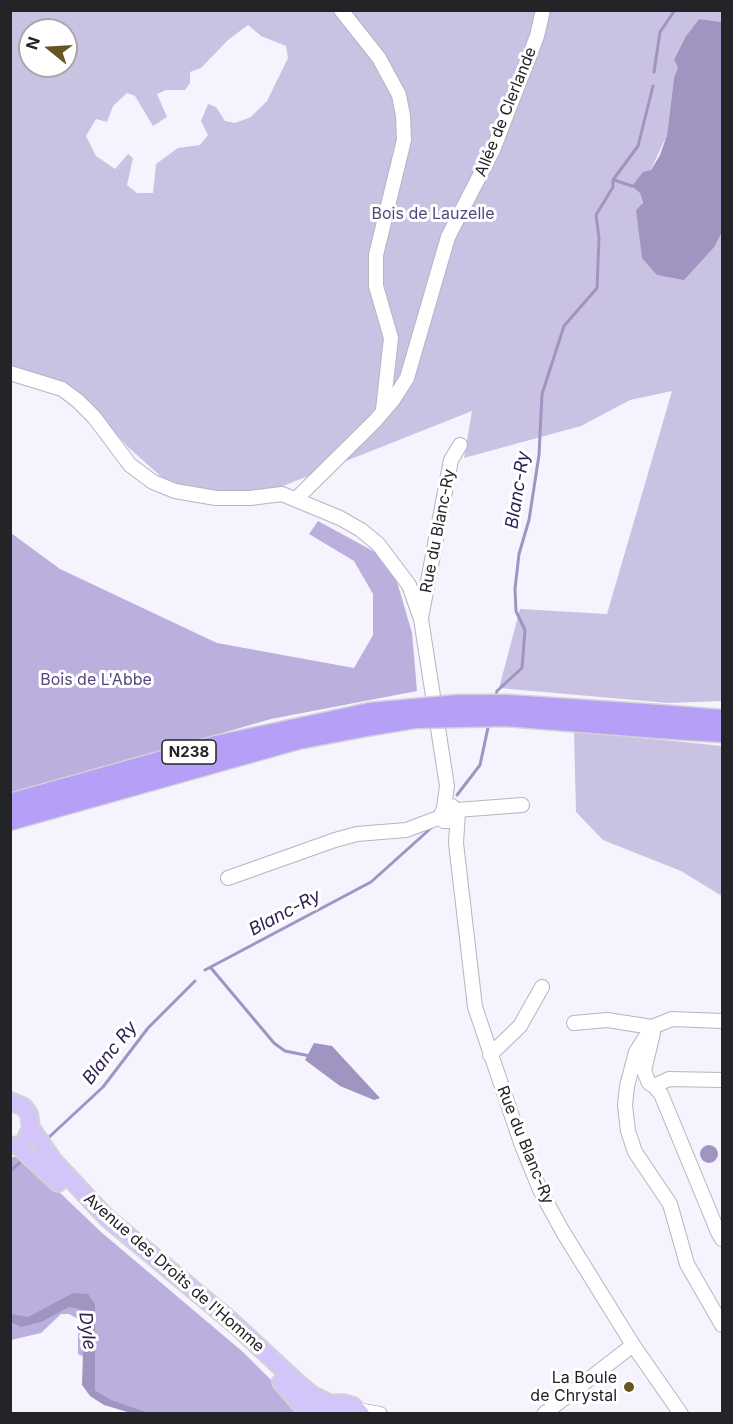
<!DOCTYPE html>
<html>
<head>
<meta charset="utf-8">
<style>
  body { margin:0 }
  #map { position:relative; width:733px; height:1424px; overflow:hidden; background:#f5f3fd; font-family:Inter,sans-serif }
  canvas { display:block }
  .frame { position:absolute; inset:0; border:12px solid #242327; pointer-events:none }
  .north { position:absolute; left:18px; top:18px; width:60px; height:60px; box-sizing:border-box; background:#fff; border:2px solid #a7a7a9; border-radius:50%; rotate:288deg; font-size:16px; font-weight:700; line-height:24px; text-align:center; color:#242327 }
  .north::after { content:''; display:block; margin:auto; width:21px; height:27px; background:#695423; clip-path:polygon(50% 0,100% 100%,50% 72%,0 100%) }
</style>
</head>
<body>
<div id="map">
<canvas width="733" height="1424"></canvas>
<div class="frame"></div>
<div class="north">N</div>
</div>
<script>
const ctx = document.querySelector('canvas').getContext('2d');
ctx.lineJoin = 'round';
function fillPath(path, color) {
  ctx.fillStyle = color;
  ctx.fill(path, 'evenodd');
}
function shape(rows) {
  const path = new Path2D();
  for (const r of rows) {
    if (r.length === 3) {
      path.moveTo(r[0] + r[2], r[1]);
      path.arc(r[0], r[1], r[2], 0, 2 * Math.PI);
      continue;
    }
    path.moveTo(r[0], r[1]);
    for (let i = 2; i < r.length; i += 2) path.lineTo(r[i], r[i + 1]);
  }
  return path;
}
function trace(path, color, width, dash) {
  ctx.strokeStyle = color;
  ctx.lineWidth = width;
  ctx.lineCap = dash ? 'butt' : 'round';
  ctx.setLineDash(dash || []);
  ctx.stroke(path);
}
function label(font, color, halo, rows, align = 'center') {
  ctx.font = font + ' Inter,sans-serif';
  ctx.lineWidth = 6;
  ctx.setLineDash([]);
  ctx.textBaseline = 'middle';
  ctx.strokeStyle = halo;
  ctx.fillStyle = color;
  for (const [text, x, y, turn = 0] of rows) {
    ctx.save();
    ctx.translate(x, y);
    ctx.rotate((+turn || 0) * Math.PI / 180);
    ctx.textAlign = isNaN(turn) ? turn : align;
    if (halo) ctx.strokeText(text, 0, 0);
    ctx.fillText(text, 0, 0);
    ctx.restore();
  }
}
const green = shape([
  [10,11,722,11,722,22,699,19,686,36,674,58,679,68,674,78,667,135,640,193,643,204,636,210,639,220,715,246,722,232,722,701,668,703,499,688,520,609,607,614,672,391,630,400,581,426,464,458,472,411,283,486,229,496,176,490,128,447,81,395,69,386,11,367],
  [248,25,261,36,286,46,288,58,267,101,251,117,235,123,225,121,216,107,208,104,201,121,208,135,200,145,178,148,156,164,153,193,137,193,127,185,133,158,128,154,115,169,96,156,86,136,96,119,107,122,113,106,127,93,135,96,153,126,167,117,157,94,166,90,185,90,190,83,190,72,201,68,228,40],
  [30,30,66,30,66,66,30,66],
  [574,731,722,746,722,896,681,871,603,840,576,812]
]);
const forest = shape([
  [318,521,386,558,398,585,412,633,417,691,271,719,11,794,11,533,60,569,217,643,354,668,373,635,373,594,354,561,309,534],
  [10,1157,16,1157,32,1166,101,1232,243,1352,272,1381,296,1410,295,1413,150,1413,110,1400,95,1390,93,1361,78,1354,78,1319,69,1314,61,1314,41,1333,11,1340]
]);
const water = shape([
  [699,19,722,22,722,232,715,246,684,280,657,275,642,258,636,210,643,203,640,193,632,186,643,172,651,170,660,155,667,135,674,78,678,68,674,59,686,36],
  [314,1043,332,1046,380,1098,374,1100,340,1086,305,1060],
  [709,1154,9],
  [73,1293,88,1294,95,1304,95,1390,111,1400,150,1413,131,1413,104,1405,90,1396,82,1385,83,1353,79,1309,69,1307,41,1322,21,1327,11,1322,11,1314,28,1317]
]);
const stream = shape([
  [654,72,660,32,675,10],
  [614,180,632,186],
  [495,699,497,691,522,668,525,630,516,611,515,589,519,554,529,520,539,455,542,394,564,326,597,288,599,238,596,215,613,187,613,180,638,146,653,86],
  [457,795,480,765,489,723],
  [211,968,274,1043,285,1051,310,1056],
  [205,970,371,882,430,829],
  [47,1139,103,1087,148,1028,195,981],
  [10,1171,23,1160]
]);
const minor = shape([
  [341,10,379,58,399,95,403,116,404,140,376,255,376,286,391,338,383,410],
  [10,373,62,389,78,401,94,417,130,465,153,482,175,491,216,498,250,498,282,494,340,518,361,530,378,544,409,585,421,619,447,786,444,808],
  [297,498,375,421,393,400,407,378,448,237,493,150,537,36,543,10],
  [421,618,451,460,460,445],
  [457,810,522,805],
  [456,821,444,821,441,815,444,808,452,806,458,813,456,843,475,1007,521,1143,541,1192,563,1232,633,1345,681,1414],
  [228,878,335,840,357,834,406,830,441,817],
  [722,1021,672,1019,652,1027,636,1052,627,1086,625,1105,628,1131,635,1152,670,1204,687,1264,722,1325],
  [574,1023,607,1020,652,1027],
  [653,1033,644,1071,649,1083,654,1086],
  [490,1055,520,1026,542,987],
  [722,1080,669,1079,654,1086,661,1094,718,1232,722,1239],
  [358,1410,380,1414],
  [544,1414,633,1345]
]);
const major = shape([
  [10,1101,24,1107,29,1114,31,1128,27,1136],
  [31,1128,53,1160,107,1218,231,1321,299,1384,312,1395,331,1404],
  [17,1145,58,1183],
  [281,1382,309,1414],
  [322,1409,331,1404,342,1403,353,1406,361,1414]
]);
const highway = shape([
  [659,714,722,719],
  [658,729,722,733],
  [10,803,216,745,370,712],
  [10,821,298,740,372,726]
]);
const highwayBridge = shape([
  [370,712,459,704,507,704,659,714],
  [372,726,415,719,506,717,658,729]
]);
const markers = [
  [629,1387,6,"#695423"]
];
const shields = [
  [189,752,54]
];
const shieldNames = [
  ["N238",189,752]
];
const streetNames = [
  ["Allée de Clerlande",506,112,-68],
  ["Rue du Blanc-Ry",438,531,-79],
  ["Rue du Blanc-Ry",525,1145,68],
  ["Avenue des Droits de l'Homme",174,1273,41]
];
const parkNames = [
  ["Bois de Lauzelle",433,214],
  ["Bois de L'Abbe",96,680]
];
const poiNames = [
  ["La Boule",617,1378],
  ["de Chrystal",617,1396]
];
const waterNames = [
  ["Blanc-Ry",518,490,-81],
  ["Blanc-Ry",285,913,-28],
  ["Blanc Ry",110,1053,-51],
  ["Dyle",87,1331,83]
];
fillPath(green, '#c9c2e3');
fillPath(forest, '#bbb0dd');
fillPath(water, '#a095c1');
trace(stream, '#a095c1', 3);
trace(minor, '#b6b4c0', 16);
trace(major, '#d3d3d4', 20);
trace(highway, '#d3d3d4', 21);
trace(minor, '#fff', 14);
trace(major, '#d3c5fa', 16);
trace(highway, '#b69ff7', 18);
trace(highwayBridge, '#d3d3d4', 21, []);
trace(highwayBridge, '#b69ff7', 18);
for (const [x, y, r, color] of markers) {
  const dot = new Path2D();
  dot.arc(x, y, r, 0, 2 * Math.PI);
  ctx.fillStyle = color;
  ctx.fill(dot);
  trace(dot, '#fff', 2);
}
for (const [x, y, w] of shields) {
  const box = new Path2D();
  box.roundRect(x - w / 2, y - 12, w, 24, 4.5);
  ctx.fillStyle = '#fff';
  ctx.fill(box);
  trace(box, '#242327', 1.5);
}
label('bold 15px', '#242327', null, shieldNames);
label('16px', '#242327', '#fff', streetNames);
label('16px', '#56467f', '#fff', parkNames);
label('16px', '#242327', '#fff', poiNames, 'right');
label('italic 18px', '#2f1d53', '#fff', waterNames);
</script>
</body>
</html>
